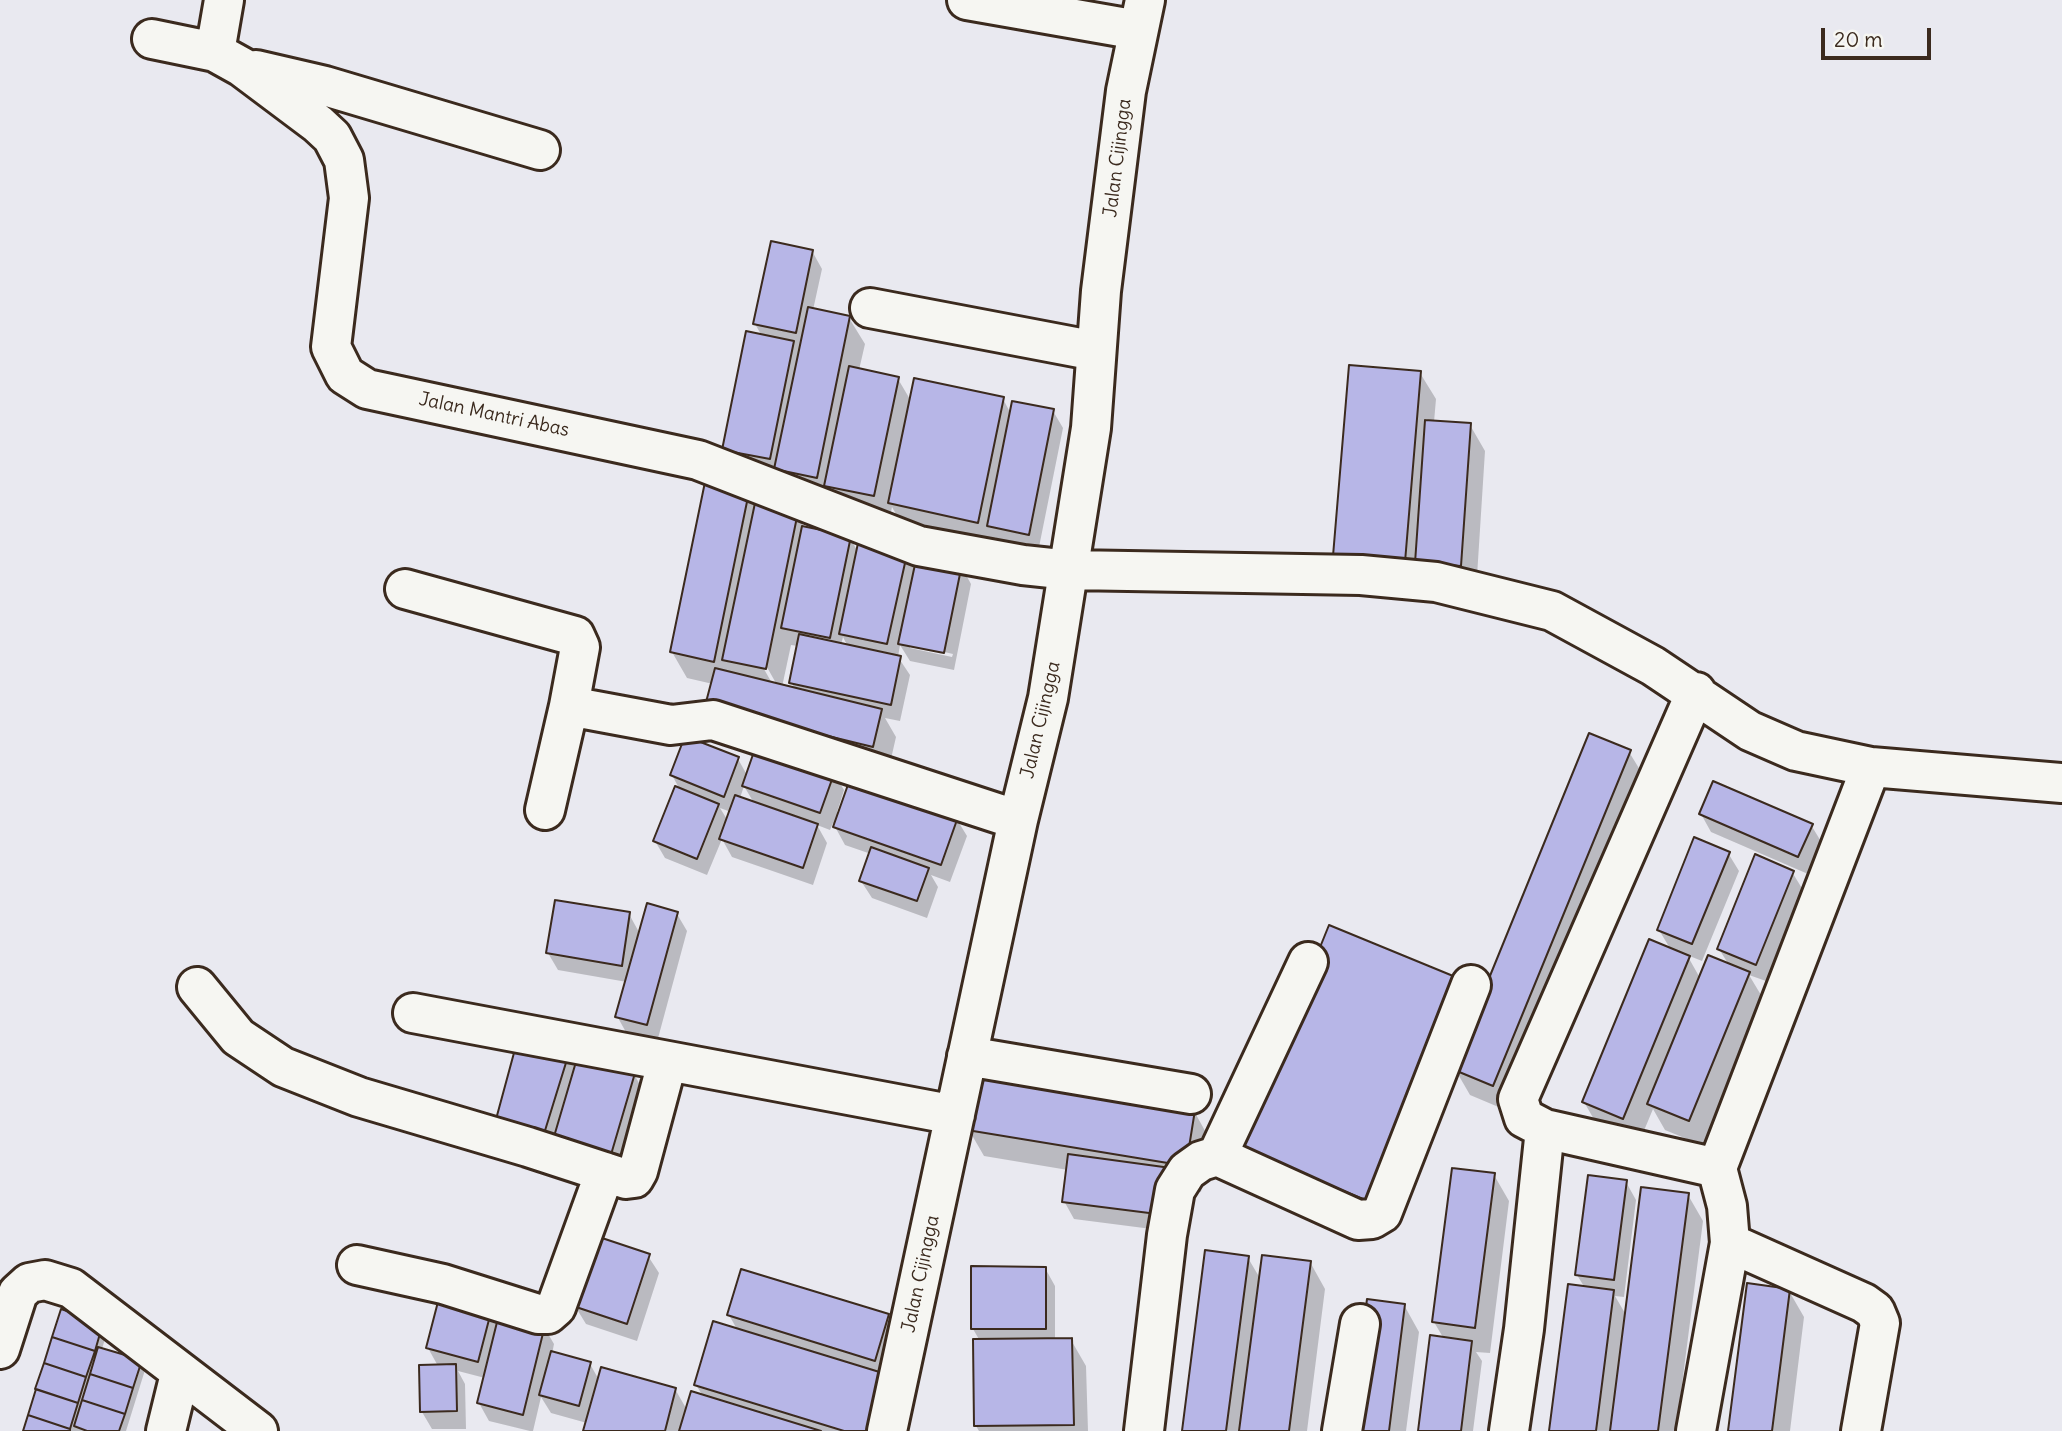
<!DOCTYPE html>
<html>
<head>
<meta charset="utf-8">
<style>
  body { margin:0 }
  #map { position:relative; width:2062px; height:1431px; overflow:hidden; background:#e9e9f0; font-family:Delius,sans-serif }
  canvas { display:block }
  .scale { position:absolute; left:1821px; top:28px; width:110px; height:32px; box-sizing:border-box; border:4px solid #3b2a1e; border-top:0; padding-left:9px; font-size:21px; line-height:24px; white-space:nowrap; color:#3b2a1e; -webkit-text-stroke:5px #f6f6f2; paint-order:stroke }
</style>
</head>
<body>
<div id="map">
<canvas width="2062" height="1431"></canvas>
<div class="scale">20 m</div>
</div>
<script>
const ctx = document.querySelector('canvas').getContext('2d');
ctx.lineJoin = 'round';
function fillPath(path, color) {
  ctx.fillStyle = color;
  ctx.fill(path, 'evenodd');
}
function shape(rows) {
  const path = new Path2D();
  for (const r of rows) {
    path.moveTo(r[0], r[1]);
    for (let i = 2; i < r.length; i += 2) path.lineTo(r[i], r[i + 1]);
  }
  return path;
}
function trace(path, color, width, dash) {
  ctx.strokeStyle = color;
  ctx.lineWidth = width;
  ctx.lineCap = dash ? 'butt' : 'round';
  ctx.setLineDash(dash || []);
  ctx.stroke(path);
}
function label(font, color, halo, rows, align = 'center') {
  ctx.font = font + ' Delius,sans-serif';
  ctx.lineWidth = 5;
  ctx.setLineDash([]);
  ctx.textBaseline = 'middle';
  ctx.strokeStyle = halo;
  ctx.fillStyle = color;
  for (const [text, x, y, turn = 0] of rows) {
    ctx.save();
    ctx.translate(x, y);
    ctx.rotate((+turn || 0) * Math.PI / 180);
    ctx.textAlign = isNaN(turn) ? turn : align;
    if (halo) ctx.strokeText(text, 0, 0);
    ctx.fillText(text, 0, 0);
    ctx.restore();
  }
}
const shadow = shape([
  [812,251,822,269,813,310,849,318,865,344,859,370,898,379,911,401,1003,399,1011,414,1053,411,1063,428,1038,552,999,544,995,537,992,548,905,530,892,507,889,522,724,449,762,336,755,324],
  [1420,373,1436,399,1434,422,1470,425,1485,451,1476,592,1335,555],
  [748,493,755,505,797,514,805,529,850,538,858,552,906,555,915,571,961,566,971,584,954,670,910,661,900,645,898,657,910,675,900,721,885,718,896,737,888,772,713,684,687,678,672,652],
  [843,637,848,647,841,645],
  [910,644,953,654,952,657,910,648],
  [791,645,798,646,791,682,795,690,782,687],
  [763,660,777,685,773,685,760,662],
  [1629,752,1645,778,1508,1111,1470,1095,1455,1069,1388,1234,1261,1182,1477,1014],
  [738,759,747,775,834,773,844,790,837,812,840,813,956,818,967,836,950,882,931,875,938,887,927,918,872,898,861,881,871,854,845,845,833,823,830,830,817,825,827,843,813,885,732,857,722,839,707,875,665,858,655,841,680,790,672,775],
  [744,786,754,803,740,798],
  [720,808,731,812,728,821],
  [1701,814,1811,825,1822,843,1808,874,1711,832],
  [1728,853,1739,871,1702,961,1687,955,1700,978,1729,965,1719,949,1792,872,1803,890,1766,981,1749,975,1764,1000,1704,1146,1665,1130,1653,1109,1638,1145,1599,1128,1584,1102,1671,950,1659,930],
  [629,914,640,934,677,914,687,931,657,1042,627,1034,617,1016,627,982,558,970,548,953],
  [568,1054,576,1069,634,1074,644,1092,620,1174,497,1123],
  [1194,1111,1209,1138,1201,1192,1180,1188,1175,1232,1074,1219,1064,1201,1068,1170,984,1156,969,1130],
  [1494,1175,1509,1201,1490,1353,1476,1352,1482,1361,1473,1431,1420,1431,1444,1339,1434,1322],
  [1626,1182,1636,1200,1624,1297,1615,1296,1626,1315,1688,1195,1703,1221,1676,1431,1551,1431,1585,1288,1577,1275],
  [648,1256,659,1273,637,1341,586,1324,575,1306],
  [1248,1258,1261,1280,1310,1262,1325,1289,1307,1431,1184,1431],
  [1045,1268,1055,1286,1055,1340,1071,1340,1086,1366,1088,1431,979,1431,976,1426,980,1341,973,1329],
  [1789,1291,1804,1317,1790,1431,1730,1431],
  [441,1296,544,1327,554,1344,552,1354,590,1364,599,1380,675,1389,687,1410,703,1396,696,1385,738,1331,729,1315,888,1315,903,1342,891,1431,585,1431,587,1423,551,1413,541,1397,533,1431,530,1431,489,1421,479,1403,485,1378,458,1371,465,1384,466,1429,432,1429,422,1412,438,1366,428,1348],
  [1404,1305,1419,1332,1406,1431,1352,1431],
  [62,1311,107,1332,102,1349,140,1362,145,1370,126,1431,25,1431]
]);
const building = shape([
  [771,241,813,250,796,333,753,324,771,241],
  [808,307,850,316,817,478,774,469,808,307],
  [746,331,794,341,770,459,722,450,746,331],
  [1349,365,1421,371,1405,562,1333,556,1349,365],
  [849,366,899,377,874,496,824,486,849,366],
  [914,378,1004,397,978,523,888,503,914,378],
  [1012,401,1054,409,1029,535,987,526,1012,401],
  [1425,420,1471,423,1461,566,1415,563,1425,420],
  [705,482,749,492,714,662,670,652,705,482],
  [755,503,798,512,766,669,722,660,755,503],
  [802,526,851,536,830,638,781,628,802,526],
  [858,543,907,554,887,644,839,634,858,543],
  [917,555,962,564,944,653,898,644,917,555],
  [799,634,901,656,891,705,789,683,799,634],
  [715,668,882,709,873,747,705,706,715,668],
  [1589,733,1631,750,1493,1086,1452,1069,1589,733],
  [685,736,739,757,724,797,670,775,685,736],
  [757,743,835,771,820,813,742,786,757,743],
  [850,779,958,817,941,865,833,827,850,779],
  [1713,781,1813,824,1798,857,1699,814,1713,781],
  [675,786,719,804,697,859,653,841,675,786],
  [735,795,818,824,803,868,719,839,735,795],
  [1694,837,1730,852,1692,944,1657,930,1694,837],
  [871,847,929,868,917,901,859,881,871,847],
  [1755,854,1794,871,1756,965,1717,949,1755,854],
  [555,900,630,912,622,966,546,953,555,900],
  [647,903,678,912,647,1025,615,1017,647,903],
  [1329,925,1458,978,1368,1201,1239,1148,1329,925],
  [1649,939,1690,956,1623,1119,1582,1102,1649,939],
  [1708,955,1750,972,1689,1121,1647,1104,1708,955],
  [518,1038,569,1053,543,1137,495,1123,518,1038],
  [578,1055,635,1073,610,1158,553,1140,578,1055],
  [976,1074,1195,1110,1186,1166,967,1130,976,1074],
  [1068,1154,1171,1168,1165,1215,1062,1202,1068,1154],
  [1452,1168,1495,1173,1475,1328,1432,1322,1452,1168],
  [1588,1175,1627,1180,1614,1280,1575,1275,1588,1175],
  [1641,1187,1689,1193,1658,1431,1610,1431,1641,1187],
  [596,1236,650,1254,627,1324,573,1306,596,1236],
  [1205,1250,1249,1256,1226,1431,1182,1431,1205,1250],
  [1262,1255,1311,1261,1289,1431,1239,1431,1262,1255],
  [971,1266,1046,1267,1046,1329,971,1329,971,1266],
  [741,1269,889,1314,875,1361,727,1315,741,1269],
  [1747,1283,1790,1289,1772,1431,1728,1431,1747,1283],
  [1568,1284,1614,1290,1596,1431,1549,1431,1568,1284],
  [440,1294,492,1308,478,1362,426,1348,440,1294],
  [1367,1299,1405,1304,1389,1431,1350,1431,1367,1299],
  [61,1309,103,1323,95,1351,52,1337,61,1309],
  [499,1314,545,1325,523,1415,477,1403,499,1314],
  [713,1321,886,1374,868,1431,844,1431,694,1385,713,1321],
  [1430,1335,1472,1341,1461,1431,1418,1431,1430,1335],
  [52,1337,95,1351,86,1377,44,1363,52,1337],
  [1072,1338,1074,1425,974,1426,973,1339,1072,1338],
  [98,1347,142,1360,133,1388,90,1374,98,1347],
  [551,1351,591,1362,579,1406,539,1395,551,1351],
  [44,1363,86,1377,78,1403,35,1389,44,1363],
  [456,1364,457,1411,420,1412,419,1365,456,1364],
  [601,1367,676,1388,665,1431,583,1431,601,1367],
  [90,1374,133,1388,125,1414,82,1400,90,1374],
  [36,1389,78,1403,70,1429,28,1415,36,1389],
  [691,1391,821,1431,679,1431,691,1391],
  [82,1400,125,1414,119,1431,87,1431,74,1426,82,1400],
  [28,1415,70,1429,70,1431,23,1431,28,1415]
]);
const minor = shape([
  [224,0,215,52,242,67,318,124,332,137,344,160,349,198,331,347,345,375,367,389,698,460,919,546,1023,565,1070,570,1361,575,1436,582,1552,611,1653,666,1750,731,1796,751,1871,767,2062,783],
  [967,0,1138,30],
  [152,39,215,52],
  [256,70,325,86,540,150],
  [870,308,1096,351],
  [405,589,575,636,580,647,569,706],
  [545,810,569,706,671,725,713,720,1018,820],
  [197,987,238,1037,283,1067,359,1097,528,1147,626,1179,634,1178,638,1171,667,1063],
  [413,1013,955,1115],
  [967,1056,1191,1094],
  [1545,1129,1717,1168],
  [1217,1156,1308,962],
  [1730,1243,1864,1303,1875,1311,1880,1323,1861,1431],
  [357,1265,443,1284,538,1314,548,1314,556,1307,605,1172],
  [0,1349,18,1293,29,1283,45,1280,71,1288,258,1431],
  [166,1431,180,1374],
  [887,1431,1018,820,1048,698,1091,428,1101,291,1126,91,1145,0],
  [1144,1431,1167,1235,1175,1190,1187,1171,1201,1161,1217,1156,1358,1220,1372,1219,1382,1213,1471,985],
  [1342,1431,1360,1324],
  [1509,1431,1524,1329,1545,1129,1524,1118,1518,1099,1696,692],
  [1696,1431,1730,1243,1727,1206,1717,1168,1871,767]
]);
const streetNames = [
  ["Jalan Cijingga",1118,158,-83],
  ["Jalan Mantri Abas",494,415,12],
  ["Jalan Cijingga",1041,720,-77],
  ["Jalan Cijingga",921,1274,-78]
];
fillPath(shadow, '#0003');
fillPath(building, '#b7b6e7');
trace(building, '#3b2a1e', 2);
trace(minor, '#3b2a1e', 44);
trace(minor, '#f6f6f2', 38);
label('19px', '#3b2a1e', '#f6f6f2', streetNames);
</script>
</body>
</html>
